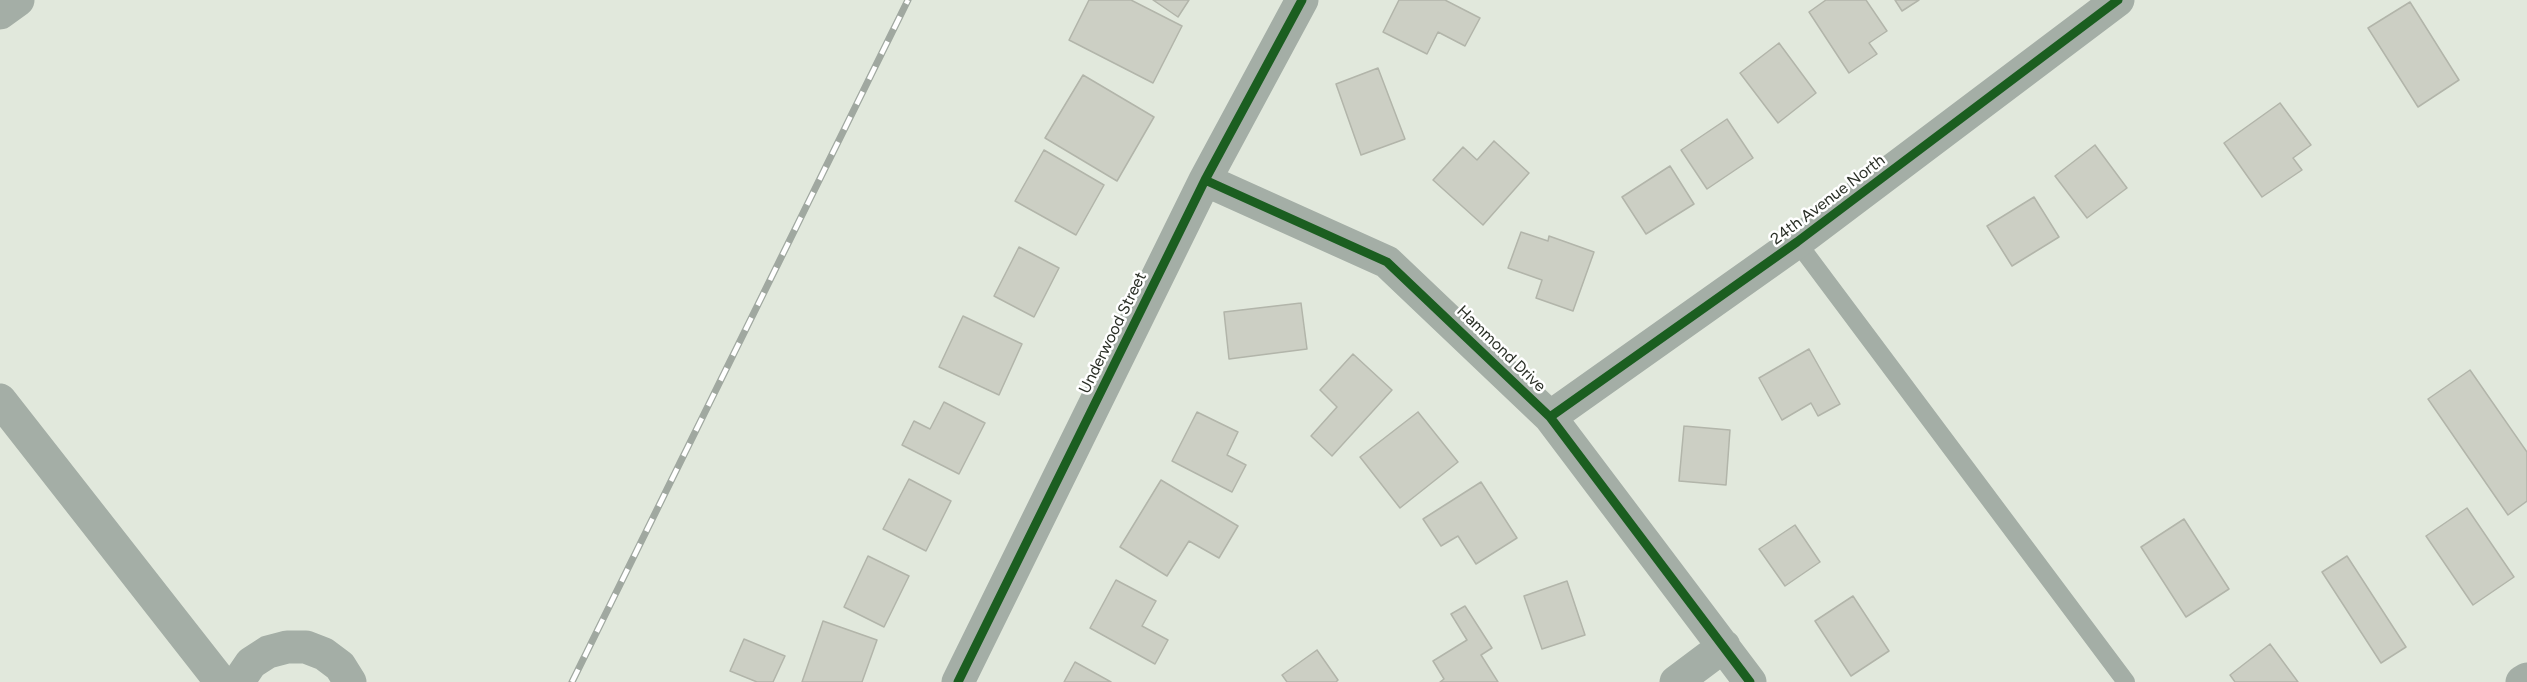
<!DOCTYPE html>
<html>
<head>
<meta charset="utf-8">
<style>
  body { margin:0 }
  canvas { display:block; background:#e1e8dc }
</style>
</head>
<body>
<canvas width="2527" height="682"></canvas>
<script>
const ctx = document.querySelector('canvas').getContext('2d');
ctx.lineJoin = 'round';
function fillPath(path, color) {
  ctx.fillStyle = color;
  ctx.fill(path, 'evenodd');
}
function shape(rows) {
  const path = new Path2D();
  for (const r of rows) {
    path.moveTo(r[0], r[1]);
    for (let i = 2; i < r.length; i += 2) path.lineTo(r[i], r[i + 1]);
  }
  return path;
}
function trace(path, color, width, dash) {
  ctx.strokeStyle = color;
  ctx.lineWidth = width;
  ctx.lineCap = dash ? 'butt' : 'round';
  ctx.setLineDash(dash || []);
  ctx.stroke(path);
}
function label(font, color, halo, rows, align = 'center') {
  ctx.font = font + ' Figtree,sans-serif';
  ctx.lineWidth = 5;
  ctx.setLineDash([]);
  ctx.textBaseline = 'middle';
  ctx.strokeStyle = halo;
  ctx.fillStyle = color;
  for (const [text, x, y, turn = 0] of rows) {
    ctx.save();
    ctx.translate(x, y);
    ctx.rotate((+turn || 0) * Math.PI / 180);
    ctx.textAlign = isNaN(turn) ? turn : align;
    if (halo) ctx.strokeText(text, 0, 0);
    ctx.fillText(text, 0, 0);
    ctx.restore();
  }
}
const building = shape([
  [1089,0,1131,0,1182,26,1153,83,1069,40,1089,0],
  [1153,0,1189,0,1178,17,1153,0],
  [1399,0,1445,0,1480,18,1465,46,1438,32,1427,54,1383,32,1399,0],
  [1826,0,1866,0,1887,31,1869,43,1877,54,1849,73,1809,12,1826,0],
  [1895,0,1919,0,1902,11,1895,0],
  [2410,2,2459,80,2418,107,2368,28,2410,2],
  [1779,43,1816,93,1778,123,1740,73,1779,43],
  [1378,68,1405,139,1361,155,1336,84,1378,68],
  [1083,75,1154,117,1117,181,1045,138,1083,75],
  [2280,103,2311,145,2293,158,2302,170,2262,197,2224,143,2280,103],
  [1727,119,1753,158,1707,189,1681,150,1727,119],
  [1494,141,1529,173,1483,225,1433,180,1463,147,1477,160,1494,141],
  [2095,145,2127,188,2087,218,2055,176,2095,145],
  [1044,150,1104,185,1076,235,1015,201,1044,150],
  [1670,166,1694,204,1646,234,1622,197,1670,166],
  [2034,197,2059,237,2012,266,1987,226,2034,197],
  [1521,232,1548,241,1549,236,1594,252,1573,311,1536,298,1542,280,1508,268,1521,232],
  [1019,247,1059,268,1034,317,994,296,1019,247],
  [1301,303,1307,349,1229,359,1224,312,1301,303],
  [963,316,1022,344,999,395,939,367,963,316],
  [1809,349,1840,404,1818,416,1811,403,1782,420,1759,378,1809,349],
  [1353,354,1392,390,1332,456,1311,436,1337,407,1320,390,1353,354],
  [2470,370,2527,452,2527,501,2508,515,2428,399,2470,370],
  [944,402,985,423,959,474,902,445,914,421,930,429,944,402],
  [1197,412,1238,432,1227,455,1246,465,1232,492,1172,461,1197,412],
  [1418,412,1458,462,1400,508,1360,457,1418,412],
  [1684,426,1730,430,1726,485,1679,481,1684,426],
  [909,479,951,501,926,551,883,529,909,479],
  [1161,480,1238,526,1219,558,1189,541,1167,576,1120,547,1161,480],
  [1481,482,1517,538,1476,564,1458,536,1441,546,1423,519,1481,482],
  [2467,508,2514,577,2473,605,2426,536,2467,508],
  [2184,519,2229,589,2186,617,2141,547,2184,519],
  [1795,525,1820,562,1785,586,1759,549,1795,525],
  [868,556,909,576,884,627,844,607,868,556],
  [2347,556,2406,647,2381,663,2322,572,2347,556],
  [1116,580,1156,601,1142,626,1168,640,1155,664,1090,628,1116,580],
  [1567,581,1585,635,1542,649,1524,596,1567,581],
  [1853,596,1889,651,1851,676,1815,621,1853,596],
  [1465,606,1492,648,1481,655,1498,682,1440,682,1444,679,1433,661,1467,640,1451,614,1465,606],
  [823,621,877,640,862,682,802,682,823,621],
  [744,639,785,656,773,682,757,682,730,671,744,639],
  [2270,644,2298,682,2235,682,2230,675,2270,644],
  [1317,650,1338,680,1336,682,1287,682,1282,675,1317,650],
  [1075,662,1111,682,1064,682,1075,662]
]);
const service = shape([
  [1797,242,2126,682]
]);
const minor = shape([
  [0,13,18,0],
  [1205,180,1387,262,1550,417,1750,682],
  [0,400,221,682],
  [1550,417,1797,242,2118,0],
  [238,682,251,663,268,652,287,647,306,647,324,654,340,666,350,682],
  [958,682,1205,180,1302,0],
  [1676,682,1724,646],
  [2522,682,2527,679]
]);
const rail = shape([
  [572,682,908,0]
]);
const cycleway = shape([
  [1205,180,1387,262,1550,417,1750,682],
  [1550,417,1797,242,2118,0],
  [958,682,1205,180,1302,0]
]);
const streetNames = [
  ["24th Avenue North",1828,200,-37],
  ["Underwood Street",1113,333,-64],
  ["Hammond Drive",1501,349,44]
];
fillPath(building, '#cccfc4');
trace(building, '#b2b5aa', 1.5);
trace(service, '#a4aea6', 18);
trace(minor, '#a4aea6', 33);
trace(rail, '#a0a8a0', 7);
trace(rail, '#fff', 4.5, [14]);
trace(cycleway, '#1b5e20', 9);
label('16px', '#2a2f26', '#fff', streetNames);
</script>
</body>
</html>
